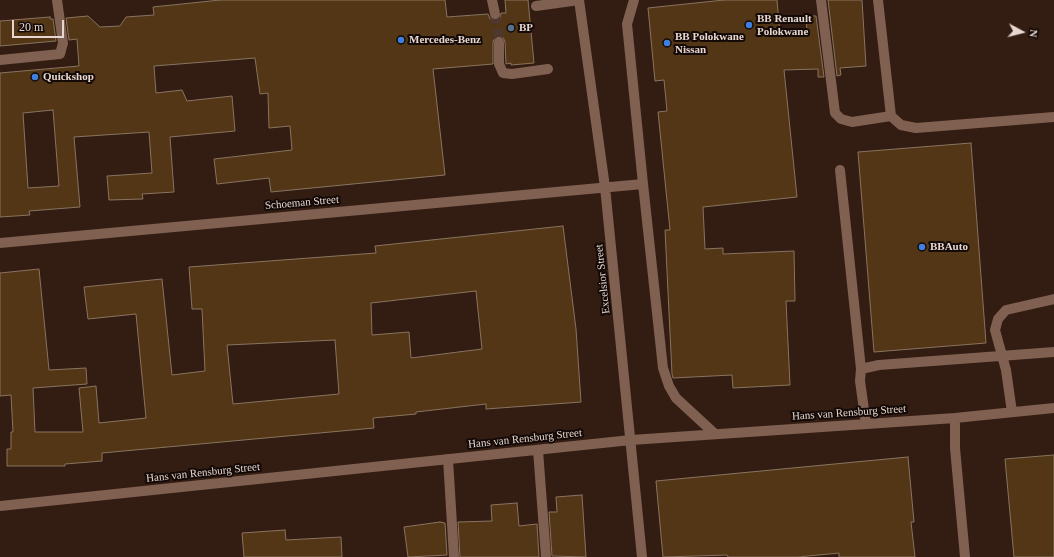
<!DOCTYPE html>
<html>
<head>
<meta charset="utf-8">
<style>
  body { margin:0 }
  #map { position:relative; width:1054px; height:557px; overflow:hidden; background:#331c12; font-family:Georgia,serif }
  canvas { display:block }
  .north { position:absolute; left:1002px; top:12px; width:40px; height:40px; -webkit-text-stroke:3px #130906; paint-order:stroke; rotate:97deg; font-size:11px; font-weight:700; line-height:16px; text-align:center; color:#e7d7d0 }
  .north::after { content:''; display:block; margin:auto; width:14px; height:18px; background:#e7d7d0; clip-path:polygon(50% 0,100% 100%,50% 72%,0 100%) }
  .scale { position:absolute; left:12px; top:20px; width:52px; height:18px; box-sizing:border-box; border:2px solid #e7d7d0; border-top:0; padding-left:5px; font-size:12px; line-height:14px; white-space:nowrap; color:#e7d7d0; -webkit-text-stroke:3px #130906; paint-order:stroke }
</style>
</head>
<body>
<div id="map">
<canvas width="1054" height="557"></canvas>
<div class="north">N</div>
<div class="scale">20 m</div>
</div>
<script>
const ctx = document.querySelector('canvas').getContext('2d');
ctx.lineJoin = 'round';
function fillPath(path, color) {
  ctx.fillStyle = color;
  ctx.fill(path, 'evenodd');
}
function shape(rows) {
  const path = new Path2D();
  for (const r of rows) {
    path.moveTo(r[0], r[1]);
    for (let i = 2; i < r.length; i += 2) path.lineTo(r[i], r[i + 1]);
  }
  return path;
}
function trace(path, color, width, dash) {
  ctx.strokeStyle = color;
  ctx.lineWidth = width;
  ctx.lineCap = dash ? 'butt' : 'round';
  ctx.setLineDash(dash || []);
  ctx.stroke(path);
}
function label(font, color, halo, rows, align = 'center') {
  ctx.font = font + ' Georgia,serif';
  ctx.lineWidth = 4;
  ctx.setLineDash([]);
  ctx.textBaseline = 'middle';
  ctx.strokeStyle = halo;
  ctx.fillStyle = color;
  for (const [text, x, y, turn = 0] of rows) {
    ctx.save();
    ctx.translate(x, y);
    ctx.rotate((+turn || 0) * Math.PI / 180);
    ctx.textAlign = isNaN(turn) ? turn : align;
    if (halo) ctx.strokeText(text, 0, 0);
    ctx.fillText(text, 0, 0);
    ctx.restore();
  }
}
const building = shape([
  [220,0,445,0,447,17,488,14,490,19,496,20,500,19,501,13,506,13,505,0,528,0,534,63,511,65,511,63,506,64,505,42,503,37,499,36,495,37,493,42,493,64,433,69,445,175,271,192,269,178,217,184,214,159,292,150,290,126,269,128,268,93,260,94,255,58,154,66,156,93,182,90,187,101,232,96,235,131,170,137,174,192,142,194,143,199,109,200,107,176,152,173,149,132,74,137,80,207,29,211,30,215,0,217,0,73,79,66,77,39,69,40,66,18,88,16,100,27,120,26,126,17,154,15,153,7,220,0],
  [53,110,59,186,28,188,23,113,53,110],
  [724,0,777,0,780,34,807,31,806,16,816,16,824,77,818,77,818,69,784,70,797,197,703,207,705,249,723,248,723,254,794,251,795,301,786,301,790,385,733,388,732,375,673,378,672,374,665,230,670,230,658,112,667,111,664,80,655,81,648,8,724,0],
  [828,0,862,0,866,66,840,68,841,75,837,76,828,0],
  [50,17,50,19,53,19,56,41,0,46,0,21,50,17],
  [971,143,986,343,874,352,858,152,971,143],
  [563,226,576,329,581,402,486,409,486,404,416,412,416,414,373,418,374,428,102,453,102,461,65,464,65,466,7,466,7,449,11,449,11,432,13,432,11,395,0,396,0,273,39,269,49,370,86,368,87,384,33,388,35,432,83,432,79,388,96,386,99,423,146,418,136,314,88,319,84,287,162,279,172,375,205,371,202,309,192,309,189,267,376,253,375,246,563,226],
  [476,291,482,349,411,358,409,332,372,335,371,303,476,291],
  [335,340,339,394,233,404,227,345,335,340],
  [1054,455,1054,557,1014,557,1005,459,1054,455],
  [908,457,914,522,911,522,915,557,839,557,839,553,798,557,728,557,727,555,663,557,656,481,908,457],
  [582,495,586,557,552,556,549,512,557,512,556,497,582,495],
  [517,503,519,526,537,524,539,557,460,557,458,522,492,521,491,505,517,503],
  [440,522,445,523,447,555,408,557,404,527,440,522],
  [285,530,286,540,341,537,342,557,244,557,242,533,285,530]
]);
const minorTunnel = shape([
  [495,14,499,42]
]);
const minor = shape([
  [492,0,495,14],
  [579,0,605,187,642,557],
  [634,0,627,24,643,184,663,368,669,386,676,398,715,434],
  [821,0,835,113,841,119,852,122,891,116],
  [878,0,891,116,901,125,916,128,1054,117],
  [536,6,579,0],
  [499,42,499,64,503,73,512,74,548,69],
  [0,60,60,54,63,43,57,0],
  [840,170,861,369],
  [0,243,643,184],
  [1012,412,1006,370,995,330,998,319,1006,310,1054,299],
  [955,418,955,448,965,557],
  [866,424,860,381,861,369,879,365,1054,352],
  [538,450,546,557],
  [448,459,454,557],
  [0,506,631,440,955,418,1054,408]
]);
const markers = [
  [749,25,4,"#3f7fe0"],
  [511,28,4,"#5c6f8a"],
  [401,40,4,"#3f7fe0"],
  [667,43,4,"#3f7fe0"],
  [35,77,4,"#3f7fe0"],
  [922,247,4,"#3f7fe0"]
];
const poiNames = [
  ["BB Renault",757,19],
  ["Polokwane",757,32],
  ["BP",519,28],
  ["BB Polokwane",675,37],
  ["Nissan",675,50],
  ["Mercedes-Benz",409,40],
  ["Quickshop",43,77],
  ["BBAuto",930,247]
];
const streetNames = [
  ["Schoeman Street",302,203,-5],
  ["Excelsior Street",603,279,-96],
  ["Hans van Rensburg Street",849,413,-4],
  ["Hans van Rensburg Street",525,439,-6],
  ["Hans van Rensburg Street",203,473,-6]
];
fillPath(building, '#533615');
trace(building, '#897460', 1);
trace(minorTunnel, '#4e382e', 10, [10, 5]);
trace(minor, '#7f6051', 10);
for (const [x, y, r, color] of markers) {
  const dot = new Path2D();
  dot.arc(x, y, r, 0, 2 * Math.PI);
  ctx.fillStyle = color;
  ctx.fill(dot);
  trace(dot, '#130906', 1.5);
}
label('bold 11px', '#e7d7d0', '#130906', poiNames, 'left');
label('11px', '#e7d7d0', '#130906', streetNames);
</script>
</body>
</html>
